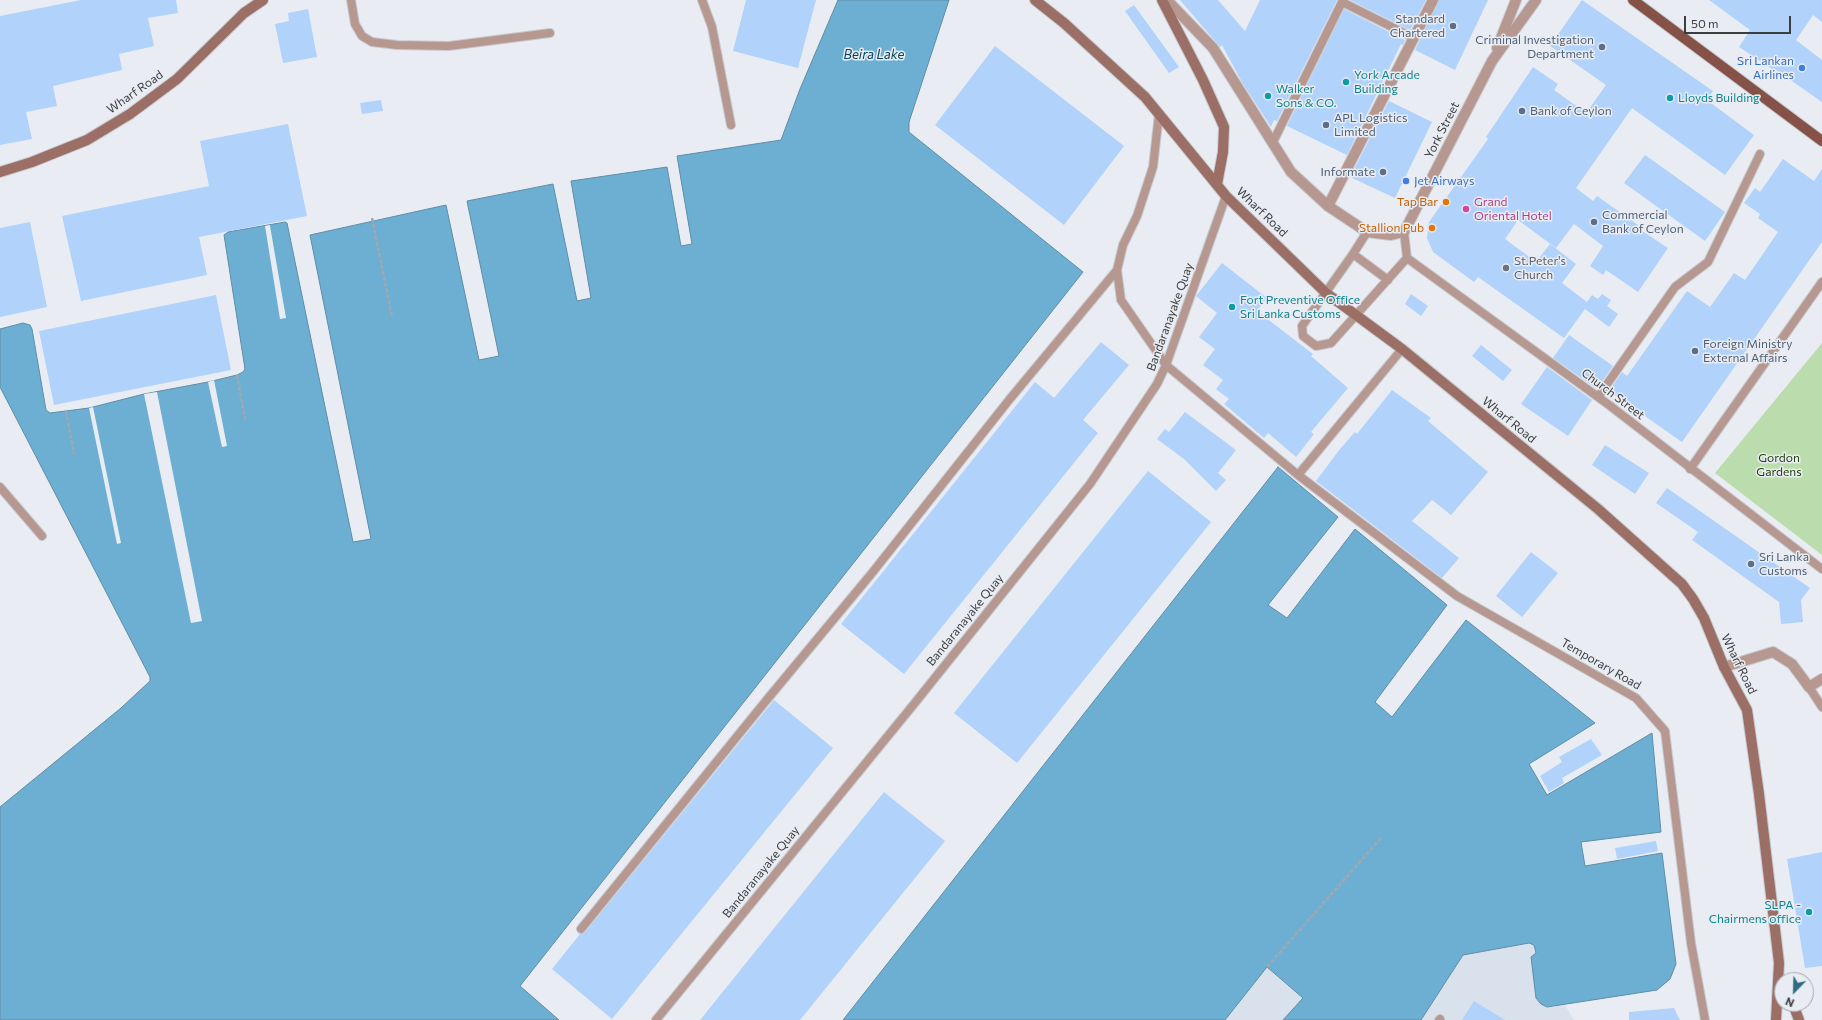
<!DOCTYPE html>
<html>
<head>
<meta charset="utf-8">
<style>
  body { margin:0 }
  #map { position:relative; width:1822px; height:1020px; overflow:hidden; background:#e9edf3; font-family:Commissioner,sans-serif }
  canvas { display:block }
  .north { position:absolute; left:1774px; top:972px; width:40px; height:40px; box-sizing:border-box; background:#e9edf3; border:1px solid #a3a7ab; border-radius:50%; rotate:203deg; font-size:11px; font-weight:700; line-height:16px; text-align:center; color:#3b3d3f }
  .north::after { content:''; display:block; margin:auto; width:14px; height:18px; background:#2f6c82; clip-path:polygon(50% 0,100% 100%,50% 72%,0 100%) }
  .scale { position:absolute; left:1684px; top:16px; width:107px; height:18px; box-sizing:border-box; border:2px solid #3b3d3f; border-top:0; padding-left:5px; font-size:12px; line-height:14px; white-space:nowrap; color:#3b3d3f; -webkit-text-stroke:3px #e9edf3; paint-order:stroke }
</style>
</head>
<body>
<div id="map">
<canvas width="1822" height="1020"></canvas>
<div class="north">N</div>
<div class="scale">50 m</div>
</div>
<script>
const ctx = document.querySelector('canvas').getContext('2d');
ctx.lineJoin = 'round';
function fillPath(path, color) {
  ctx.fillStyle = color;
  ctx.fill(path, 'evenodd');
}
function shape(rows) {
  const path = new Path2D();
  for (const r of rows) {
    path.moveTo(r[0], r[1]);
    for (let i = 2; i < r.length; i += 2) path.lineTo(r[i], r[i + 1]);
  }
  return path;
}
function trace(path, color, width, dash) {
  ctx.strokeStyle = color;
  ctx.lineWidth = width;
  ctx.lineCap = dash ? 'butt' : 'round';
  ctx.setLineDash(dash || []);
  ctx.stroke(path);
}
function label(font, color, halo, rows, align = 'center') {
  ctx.font = font + ' Commissioner,sans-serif';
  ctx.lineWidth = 3;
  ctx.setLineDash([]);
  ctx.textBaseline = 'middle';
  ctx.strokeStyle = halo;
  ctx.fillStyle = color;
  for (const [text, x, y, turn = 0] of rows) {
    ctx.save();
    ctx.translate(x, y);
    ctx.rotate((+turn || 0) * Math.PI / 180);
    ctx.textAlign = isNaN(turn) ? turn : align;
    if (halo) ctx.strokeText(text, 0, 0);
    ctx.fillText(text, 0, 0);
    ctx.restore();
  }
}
const built = shape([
  [1530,943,1534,945,1547,1007,1565,1005,1574,1020,1421,1020,1463,955],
  [1267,967,1303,998,1283,1020,1225,1020]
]);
const green = shape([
  [1822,343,1822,555,1715,473]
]);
const water = shape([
  [838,0,949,0,909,122,909,132,1083,272,520,986,559,1020,0,1020,0,807,121,708,150,681,150,677,0,387,0,329,23,323,30,325,32,329,46,410,50,413,89,408,144,394,208,382,237,375,243,372,245,369,224,235,228,232,285,222,287,223,353,542,371,539,310,235,446,205,479,360,499,356,467,201,553,184,577,301,591,298,571,181,667,167,681,246,692,244,677,156,781,140,800,89,838,0],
  [1278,467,1338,517,1268,605,1287,618,1355,529,1447,605,1375,702,1392,717,1466,620,1595,723,1529,764,1547,795,1652,733,1661,832,1581,842,1585,866,1662,853,1676,964,1670,979,1657,990,1547,1007,1541,1004,1536,998,1531,957,1536,953,1534,945,1529,943,1463,955,1421,1020,1283,1020,1303,998,1267,967,1225,1020,843,1020,1278,467]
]);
const pier = shape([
  [270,225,270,226,286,318,280,319,265,226],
  [214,380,227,446,222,447,208,382],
  [157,392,202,621,191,623,144,394],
  [93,407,121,543,117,544,89,408]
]);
const building = shape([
  [81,0,176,0,178,13,148,18,154,46,119,54,122,70,53,86,57,106,26,112,32,139,0,145,0,16],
  [746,0,816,0,798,68,733,51],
  [1180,0,1218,0,1245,31,1260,0,1337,0,1277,121,1274,120,1271,127,1243,84,1222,45,1220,47],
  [1350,0,1426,0,1410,30],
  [1439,0,1488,0,1455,70,1415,50],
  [1582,0,1713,91,1707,100,1754,135,1725,175,1632,108,1576,188,1593,201,1597,196,1638,225,1636,227,1668,248,1638,292,1606,270,1603,275,1590,266,1603,246,1574,224,1556,248,1518,220,1505,239,1536,262,1550,244,1576,264,1562,283,1587,302,1592,295,1598,299,1602,294,1611,300,1607,306,1618,314,1609,327,1585,309,1564,338,1478,277,1474,282,1433,252,1427,238,1429,222,1488,139,1486,137,1533,67,1558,84,1554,90,1586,113,1606,85,1550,46],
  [1709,0,1822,0,1822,22,1813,15,1796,40,1822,60,1822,102,1776,70,1775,71,1739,47,1750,30],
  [1134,5,1179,67,1169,73,1125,11],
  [308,9,317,57,283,63,275,24,289,21,288,13],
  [1344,9,1405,40,1403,45,1401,44,1347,155,1287,126],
  [995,46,1124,146,1064,225,935,125],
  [381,100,383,111,362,114,360,103],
  [1389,101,1432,122,1395,198,1350,177],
  [288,124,307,216,199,237,207,275,81,301,62,216,209,186,200,141],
  [1645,155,1725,212,1705,241,1624,183],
  [1783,159,1814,181,1822,169,1822,242,1682,442,1609,391,1622,372,1627,376,1687,291,1710,307,1734,273,1745,280,1778,232,1758,218,1760,214,1744,203,1755,188,1760,192],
  [30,222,47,307,0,317,0,228],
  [1222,263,1267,298,1257,311,1313,354,1311,356,1348,388,1311,432,1314,434,1296,457,1268,433,1264,438,1224,404,1229,399,1216,389,1223,380,1203,365,1215,349,1199,337,1217,313,1196,296],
  [1411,294,1428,306,1421,316,1405,304],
  [216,295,231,370,54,405,39,331],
  [1569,335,1613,366,1597,389,1553,358],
  [1101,342,1129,365,1083,420,1098,433,904,674,841,624,1035,382,1054,398],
  [1481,345,1512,370,1503,381,1472,356],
  [1547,367,1592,400,1568,436,1521,404],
  [1392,390,1431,418,1428,421,1488,472,1451,515,1432,500,1412,521,1459,558,1442,578,1316,481,1340,449,1355,432,1357,434],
  [1185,412,1236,450,1218,473,1226,480,1216,491,1184,459,1157,439,1165,429,1169,432],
  [1605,445,1649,473,1635,494,1592,465],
  [1148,471,1211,522,1017,763,954,713],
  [1667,488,1810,588,1801,600,1803,622,1781,624,1779,602,1692,540,1698,532,1656,503],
  [1531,552,1558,573,1522,617,1496,596],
  [774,700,833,748,612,1019,552,969,580,934,585,932],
  [1591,739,1602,755,1562,778,1564,783,1549,792,1540,776,1562,762,1559,757],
  [884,792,945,841,800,1020,700,1020],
  [1656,841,1658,851,1617,859,1615,848],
  [1822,852,1822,966,1805,968,1787,859],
  [1474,1001,1505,1020,1462,1020],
  [1674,1008,1680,1020,1629,1020,1629,1012]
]);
const path = shape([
  [372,218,392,317],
  [237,375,245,419],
  [66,411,74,454],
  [1267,967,1381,838]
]);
const service = shape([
  [351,0,355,24,362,36,372,42,397,45,449,46,550,33],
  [702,0,712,27,731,125],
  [1159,114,1153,167,1137,216,1123,245,1117,270,1121,300,1166,365,1298,475,1402,349],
  [1273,142,1342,2,1414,38],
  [1367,232,1353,254,1302,326,1303,336,1316,346,1331,343,1407,258],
  [1404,232,1407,258,1609,405,1822,569],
  [1353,254,1388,280],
  [1598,397,1675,287,1708,262,1760,154],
  [1690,469,1822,282],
  [1298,475,1457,596,1636,698,1665,731,1691,943,1705,1020],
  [0,487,42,536],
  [1809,687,1822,707],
  [581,929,765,702,872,573,1009,400,1117,270],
  [656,1020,914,704,1090,484,1157,384,1166,365,1226,196],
  [1439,1020,1440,1019]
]);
const minor = shape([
  [1328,206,1433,0],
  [1724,667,1773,652,1792,664,1809,687]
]);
const tertiary = shape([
  [1167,0,1213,48,1291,172,1328,206,1367,232,1391,235,1404,232,1492,61,1536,0],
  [1497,48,1516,0],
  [1809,687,1822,679]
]);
const secondary = shape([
  [1035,0,1064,23,1145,97,1226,196,1326,293,1402,349,1598,509,1682,584,1693,599,1704,618,1724,667,1747,710,1759,794,1779,963,1776,1020],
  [1162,0,1203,80,1224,127,1223,152,1217,184],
  [0,172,32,162,87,140,130,114,177,79,244,13,263,0],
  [1793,1004,1799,1020]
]);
const primary = shape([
  [1633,0,1822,141]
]);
const markers = [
  [1453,26,4,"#5c6f8a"],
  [1602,47,4,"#5c6f8a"],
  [1802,68,4,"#3f7fe0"],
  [1346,82,4,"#0f9aa8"],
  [1268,96,4,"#0f9aa8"],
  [1670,98,4,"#0f9aa8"],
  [1522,111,4,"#5c6f8a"],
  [1326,125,4,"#5c6f8a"],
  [1383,172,4,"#5c6f8a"],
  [1406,181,4,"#3f7fe0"],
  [1446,202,4,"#e8710a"],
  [1466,209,4,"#d1479c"],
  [1594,222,4,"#5c6f8a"],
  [1432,228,4,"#e8710a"],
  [1506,268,4,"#6b7280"],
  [1232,307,4,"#0f9aa8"],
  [1695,351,4,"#5c6f8a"],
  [1751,564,4,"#5c6f8a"],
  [1809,912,4,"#0f9aa8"]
];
const serviceNames = [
  ["Standard",1445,19,"right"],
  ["Chartered",1445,33,"right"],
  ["Criminal Investigation",1594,40,"right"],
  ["Department",1594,54,"right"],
  ["Bank of Ceylon",1530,111],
  ["APL Logistics",1334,118],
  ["Limited",1334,132],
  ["Informate",1375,172,"right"],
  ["Commercial",1602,215],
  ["Bank of Ceylon",1602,229],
  ["Foreign Ministry",1703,344],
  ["External Affairs",1703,358],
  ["Sri Lanka",1759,557],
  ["Customs",1759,571]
];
const shopNames = [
  ["Sri Lankan",1794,61],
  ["Airlines",1794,75],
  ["Jet Airways",1414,181,"left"]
];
const cultureNames = [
  ["York Arcade",1354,75],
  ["Building",1354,89],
  ["Walker",1276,89],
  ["Sons & CO.",1276,103],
  ["Lloyds Building",1678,98],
  ["Fort Preventive Office",1240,300],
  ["Sri Lanka Customs",1240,314],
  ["SLPA -",1801,905,"right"],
  ["Chairmens office",1801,919,"right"]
];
const streetNames = [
  ["Wharf Road",135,92,-35],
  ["York Street",1442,130,-63],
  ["Wharf Road",1262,212,44],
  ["Bandaranayake Quay",1170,317,-70],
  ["Church Street",1613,394,37],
  ["Wharf Road",1509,420,39],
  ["Bandaranayake Quay",965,620,-51],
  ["Temporary Road",1601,664,30],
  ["Wharf Road",1739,664,64],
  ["Bandaranayake Quay",761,872,-51]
];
const foodNames = [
  ["Tap Bar",1438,202],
  ["Stallion Pub",1424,228]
];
const hotelNames = [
  ["Grand",1474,202],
  ["Oriental Hotel",1474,216]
];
const worshipNames = [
  ["St.Peter's",1514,261],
  ["Church",1514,275]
];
const parkNames = [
  ["Gordon",1779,458],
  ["Gardens",1779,472]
];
const waterNames = [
  ["Beira Lake",874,55]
];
fillPath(built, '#d8e1ec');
fillPath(green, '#bbdcac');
fillPath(water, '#6dafd3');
trace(water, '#5e8da7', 1);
fillPath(pier, '#e9edf3');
fillPath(building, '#b0d2fb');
trace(service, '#c6cacf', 10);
trace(minor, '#c6cacf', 12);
trace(tertiary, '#c6cacf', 12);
trace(secondary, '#c6cacf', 12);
trace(primary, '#c6cacf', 12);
trace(path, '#a4a7ab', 2.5, [4, 2]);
trace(service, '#b79891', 8);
trace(minor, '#b79891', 10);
trace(tertiary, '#b79891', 10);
trace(secondary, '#9b6f66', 10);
trace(primary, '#865247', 10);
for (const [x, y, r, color] of markers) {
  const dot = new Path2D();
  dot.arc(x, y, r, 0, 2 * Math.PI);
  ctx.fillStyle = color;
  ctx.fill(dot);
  trace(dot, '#e9edf3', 1.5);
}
label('12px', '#4e5e75', '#e9edf3', serviceNames, 'left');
label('12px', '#366cbe', '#e9edf3', shopNames, 'right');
label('12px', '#0d838f', '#e9edf3', cultureNames, 'left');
label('12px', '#3b3d3f', '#e9edf3', streetNames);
label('12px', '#c56008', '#e9edf3', foodNames, 'right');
label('12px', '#b23c85', '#e9edf3', hotelNames, 'left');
label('12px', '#5b616d', '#e9edf3', worshipNames, 'left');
label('12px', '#1d4007', '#e9edf3', parkNames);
label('italic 13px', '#064059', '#e9edf3', waterNames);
</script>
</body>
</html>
